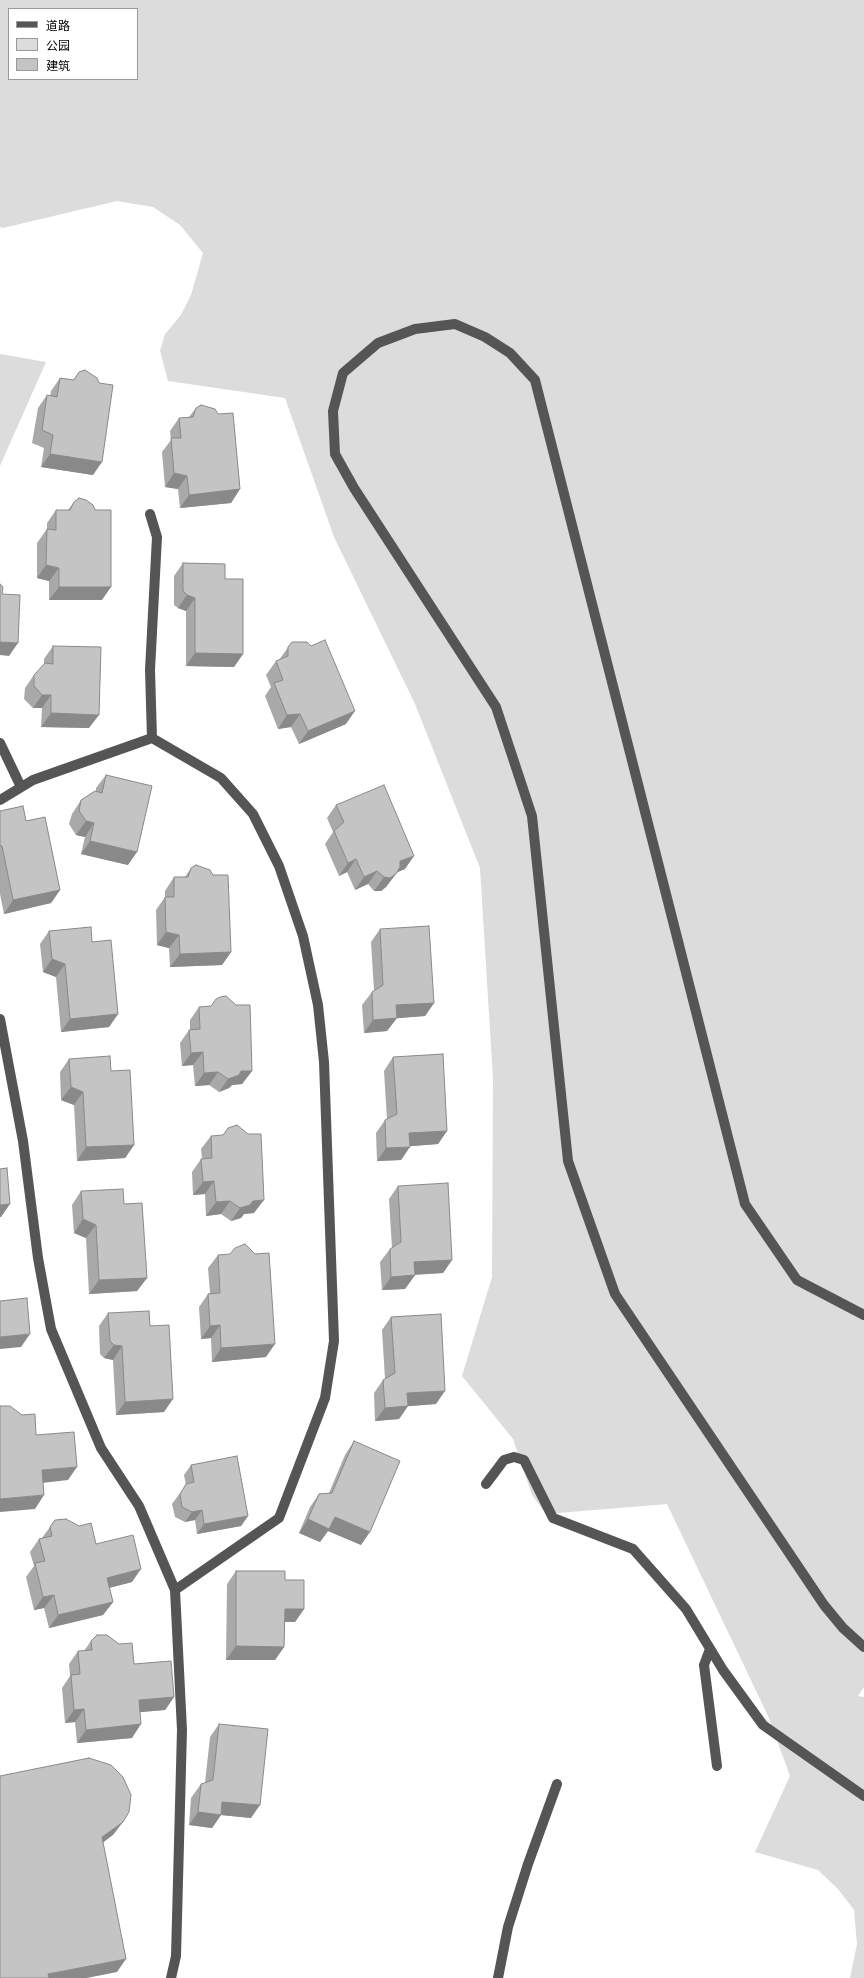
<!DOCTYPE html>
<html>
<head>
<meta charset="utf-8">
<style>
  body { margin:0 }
  #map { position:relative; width:864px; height:1978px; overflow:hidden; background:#fff; font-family:"Alegreya Sans","Noto Sans SC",sans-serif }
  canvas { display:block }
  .legend { position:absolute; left:8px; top:8px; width:130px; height:72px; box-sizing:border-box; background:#fff; border:1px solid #999; margin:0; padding:5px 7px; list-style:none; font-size:12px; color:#000 }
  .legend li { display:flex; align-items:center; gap:8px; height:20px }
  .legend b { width:20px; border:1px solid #999 }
</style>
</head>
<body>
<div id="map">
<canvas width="864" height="1978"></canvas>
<ul class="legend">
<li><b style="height:5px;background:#555"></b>道路</li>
<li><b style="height:11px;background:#dcdcdc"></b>公园</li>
<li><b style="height:11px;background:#c4c4c4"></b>建筑</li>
</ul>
</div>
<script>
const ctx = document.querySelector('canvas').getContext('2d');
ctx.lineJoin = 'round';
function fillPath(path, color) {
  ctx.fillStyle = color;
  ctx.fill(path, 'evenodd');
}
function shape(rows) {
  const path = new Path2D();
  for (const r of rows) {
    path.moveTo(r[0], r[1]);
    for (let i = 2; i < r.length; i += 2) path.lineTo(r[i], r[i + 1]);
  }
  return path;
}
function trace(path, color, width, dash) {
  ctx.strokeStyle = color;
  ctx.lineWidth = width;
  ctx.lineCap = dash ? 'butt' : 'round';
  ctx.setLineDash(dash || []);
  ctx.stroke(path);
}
const green = shape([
  [0,0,864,0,864,1687,858,1696,864,1697,864,1978,850,1978,857,1944,854,1910,838,1889,818,1870,755,1852,790,1776,768,1716,667,1504,546,1514,532,1495,513,1439,462,1376,492,1277,493,1079,480,868,415,704,334,537,285,398,168,381,160,351,165,334,181,315,191,295,203,253,180,225,153,207,117,201,3,228,0,227],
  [9,9,137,9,137,79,9,79],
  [0,354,46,362,0,466]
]);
const minor = shape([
  [150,514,157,537,150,670,152,738],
  [0,743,21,787],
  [0,800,33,780,152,738,221,778,253,814,279,866,303,936,318,1005,324,1062,334,1341,325,1398,279,1518,175,1590],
  [0,1019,23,1141,38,1258,51,1329,101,1448,139,1506,175,1590,182,1730,176,1956,171,1978],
  [864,1315,797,1280,745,1204,535,380,510,353,485,337,455,324,415,329,378,343,343,373,333,411,335,454,354,488,496,707,532,816,568,1161,615,1294,824,1605,843,1628,864,1647],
  [486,1484,504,1460,514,1457,524,1460,553,1518,633,1549,686,1609,723,1670,763,1725,864,1796],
  [710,1649,704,1665,717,1766],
  [498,1978,508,1927,528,1864,557,1784]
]);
const wall = shape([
  [79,372,93,475,41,467,44,448,32,443,38,408,47,395,50,396,51,391,60,378,73,380],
  [196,408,240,489,231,503,180,508,178,489,165,487,162,452,171,440,170,431,179,418,189,417],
  [74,502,102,600,49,600,49,581,37,578,37,543,47,529,47,523,56,510,68,510],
  [183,563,225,579,243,654,234,667,186,666,186,611,178,608,174,605,174,576],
  [292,642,346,724,299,744,291,727,278,729,265,696,271,687,266,675,276,661,279,660],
  [53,646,89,728,41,727,42,708,33,708,24,699,25,688,34,675,44,665,44,659],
  [106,775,128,865,81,854,85,837,76,835,69,824,72,814,81,800,96,791,96,788],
  [336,805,405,869,397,872,386,887,381,891,374,891,368,884,355,890,347,872,339,876,325,844,333,832,327,818],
  [0,811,26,821,60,890,51,903,4,914,0,894],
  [191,868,231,952,222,965,170,967,169,948,157,945,156,910,165,897,165,891,174,877,185,877],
  [380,929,434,1003,425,1016,397,1018,387,1031,364,1033,362,1005,372,992,374,991,371,942],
  [49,931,92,942,118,1014,109,1027,61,1032,56,977,43,972,40,944],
  [199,1007,252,1071,242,1084,232,1085,229,1088,219,1092,209,1085,195,1086,193,1065,182,1066,180,1043,189,1030,190,1030,190,1020],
  [393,1057,447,1131,438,1144,410,1146,401,1160,377,1161,376,1133,385,1120,387,1119,384,1071],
  [69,1059,111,1071,134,1145,125,1158,77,1161,74,1105,61,1100,60,1072],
  [211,1136,254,1213,244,1214,241,1218,231,1221,221,1214,206,1216,205,1194,193,1195,192,1172,201,1159,202,1159,201,1149],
  [398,1186,452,1260,443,1273,415,1275,405,1289,382,1290,380,1262,390,1249,392,1248,389,1199],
  [81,1191,124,1204,147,1278,137,1291,89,1294,86,1238,74,1233,72,1205],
  [218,1255,266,1357,212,1362,211,1338,201,1339,199,1307,208,1294,210,1293,208,1268],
  [108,1313,150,1326,164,1412,116,1415,113,1360,104,1358,100,1354,99,1326],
  [391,1317,436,1404,408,1406,399,1419,375,1421,374,1393,383,1380,385,1379,382,1330],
  [354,1441,361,1545,328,1531,320,1542,299,1533,310,1507,319,1494,329,1493,345,1455],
  [191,1465,248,1516,241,1526,197,1534,195,1520,185,1522,175,1517,172,1504,186,1485,184,1475],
  [55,1520,96,1544,132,1582,109,1588,113,1602,103,1615,49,1628,44,1608,34,1610,26,1577,34,1566,30,1552,39,1539,42,1538],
  [236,1571,285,1580,304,1609,295,1622,285,1622,284,1647,275,1660,226,1660,227,1584],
  [91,1641,134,1664,174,1697,165,1710,140,1712,132,1738,77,1743,75,1722,65,1723,62,1688,70,1676,69,1664,78,1651,84,1651],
  [219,1724,251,1818,221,1815,212,1828,189,1825,191,1798,201,1784,205,1783,210,1737]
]);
const shadedWall = shape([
  [50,454,102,462,93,475,41,467],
  [174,473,187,476,178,489,165,487],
  [240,489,231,503,180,508,189,495],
  [46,565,59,568,49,581,37,578],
  [59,587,111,587,102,600,49,600],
  [187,595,195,598,186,611,178,608],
  [0,642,18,643,9,656,0,655],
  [195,653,243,654,234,667,186,666],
  [42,695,51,695,42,708,33,708],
  [355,711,346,724,299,744,308,731],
  [51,713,99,715,89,728,41,727],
  [300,714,291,727,278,729,287,715],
  [86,821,94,823,85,837,76,835],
  [90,841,137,852,128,865,81,854],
  [414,856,405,869,391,875,400,861],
  [356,859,347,872,339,876,348,863],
  [377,871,368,884,355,890,364,877],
  [396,874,386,887,381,891,374,891,384,877],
  [60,890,51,903,4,914,13,900],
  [166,932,179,935,169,948,157,945],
  [231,952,222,965,170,967,180,954],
  [52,959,65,964,56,977,43,972],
  [434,1003,425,1016,387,1019,396,1005],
  [118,1014,109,1027,61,1032,70,1019],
  [397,1018,387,1031,364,1033,373,1020],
  [203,1052,193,1065,182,1066,191,1053],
  [241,1071,252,1071,242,1084,232,1085,229,1088,219,1092,228,1079],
  [218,1072,209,1085,195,1086,204,1073],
  [71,1087,83,1092,74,1105,61,1100],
  [447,1131,438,1144,400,1147,409,1133],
  [134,1145,125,1158,77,1161,86,1147],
  [410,1147,401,1160,377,1161,386,1148],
  [214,1181,205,1194,193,1195,203,1182],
  [264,1200,254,1213,244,1214,241,1218,231,1221,240,1208,253,1201],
  [230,1201,221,1214,206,1216,216,1202],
  [10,1204,1,1217,0,1217,0,1205],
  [83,1219,96,1225,86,1238,74,1233],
  [452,1260,443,1273,405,1275,414,1262],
  [415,1275,405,1289,382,1290,391,1277],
  [147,1278,137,1291,89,1294,99,1280],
  [220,1325,211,1338,201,1339,210,1326],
  [30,1334,21,1347,0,1349,0,1337],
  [275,1344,266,1357,212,1362,221,1348],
  [114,1345,122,1346,113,1360,104,1358],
  [445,1391,436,1404,398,1407,407,1393],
  [173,1399,164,1412,116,1415,125,1402],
  [408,1406,399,1419,375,1421,385,1408],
  [77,1467,68,1480,33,1484,42,1470],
  [44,1495,35,1509,0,1512,0,1499],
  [202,1510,195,1520,185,1522,192,1512],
  [248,1516,241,1526,197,1534,204,1524],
  [335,1517,370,1532,361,1545,328,1531,320,1542,299,1533,308,1519],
  [141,1569,132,1582,97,1591,107,1578],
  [54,1595,44,1608,34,1610,43,1597],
  [113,1602,103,1615,49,1628,58,1615],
  [285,1609,304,1609,295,1622,276,1622],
  [236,1646,284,1647,275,1660,226,1660],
  [174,1697,165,1710,130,1713,139,1700],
  [84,1709,75,1722,65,1723,74,1710],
  [141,1724,132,1738,77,1743,86,1730],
  [222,1802,260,1805,251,1818,221,1815,212,1828,189,1825,198,1812],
  [123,1822,113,1835,93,1850,102,1837],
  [126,1959,117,1972,87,1978,46,1978,48,1974]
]);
const building = shape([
  [85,370,97,378,99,383,113,385,102,462,50,454,53,435,42,430,47,395,57,397,60,378,74,380,79,372,85,370],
  [201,405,215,409,218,414,233,413,240,489,189,495,187,476,174,473,171,438,181,438,179,418,193,417,196,408,201,405],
  [79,498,86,500,93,505,95,510,111,510,111,587,59,587,59,568,46,565,47,529,56,530,56,510,70,510,74,502,79,498],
  [183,563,225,564,225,579,243,579,243,654,195,653,195,598,187,595,183,591,183,563],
  [0,584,3,587,2,594,20,595,18,643,0,642,0,584],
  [325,640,355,711,308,731,300,714,287,715,274,683,283,680,276,661,288,656,288,647,292,642,307,642,311,646,325,640],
  [53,646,101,647,99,715,51,713,51,695,42,695,34,686,34,675,45,663,53,664,53,646],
  [106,775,152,786,137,852,90,841,94,823,86,821,79,811,81,800,95,791,102,793,106,775],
  [384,785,414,856,400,861,400,867,396,874,390,878,384,877,377,871,364,877,356,859,348,863,334,831,344,822,336,805,384,785],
  [23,806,26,821,45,817,60,890,13,900,2,846,0,846,0,811,23,806],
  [196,865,210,870,213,875,228,875,231,952,180,954,179,935,166,932,165,897,174,897,174,877,188,877,191,868,196,865],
  [429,926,434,1003,396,1005,397,1018,373,1020,372,992,383,985,380,929,429,926],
  [91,927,92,942,111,940,118,1014,70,1019,65,964,52,959,49,931,91,927],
  [226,996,236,1005,250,1005,252,1071,241,1071,239,1075,228,1079,218,1072,204,1073,203,1052,191,1053,189,1030,200,1029,199,1007,211,1006,216,999,220,997,226,996],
  [443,1054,447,1131,409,1133,410,1147,386,1148,385,1120,397,1114,393,1057,443,1054],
  [110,1056,111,1071,130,1070,134,1145,86,1147,83,1092,71,1087,69,1059,110,1056],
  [237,1125,248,1134,261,1134,264,1200,253,1201,250,1205,240,1208,230,1201,216,1202,214,1181,203,1182,201,1159,212,1158,211,1136,223,1135,228,1128,237,1125],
  [7,1168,10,1204,0,1205,0,1169,7,1168],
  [448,1183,452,1260,414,1262,415,1275,391,1277,390,1249,401,1242,398,1186,448,1183],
  [123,1189,124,1204,142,1203,147,1278,99,1280,96,1225,83,1219,81,1191,123,1189],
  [245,1244,255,1254,269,1253,275,1344,221,1348,220,1325,210,1326,208,1294,220,1293,218,1255,230,1254,235,1248,245,1244],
  [27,1298,30,1334,0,1337,0,1301,27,1298],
  [149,1311,150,1326,169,1325,173,1399,125,1402,122,1346,114,1345,110,1341,108,1313,149,1311],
  [441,1314,445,1391,407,1393,408,1406,385,1408,383,1380,395,1373,391,1317,441,1314],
  [0,1406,10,1406,22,1415,35,1414,36,1435,74,1432,77,1467,42,1470,44,1495,0,1499,0,1406],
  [354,1441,400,1461,370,1532,335,1517,329,1529,308,1519,319,1494,332,1493,354,1441],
  [237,1456,248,1516,204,1524,202,1510,192,1512,182,1507,180,1494,186,1484,194,1482,191,1465,237,1456],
  [66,1519,79,1526,91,1523,96,1544,133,1535,141,1569,107,1578,113,1602,58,1615,54,1595,43,1597,35,1563,45,1561,39,1539,52,1536,50,1527,55,1520,66,1519],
  [236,1571,285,1571,285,1580,304,1580,304,1609,285,1609,284,1647,236,1646,236,1571],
  [97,1635,107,1635,119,1644,132,1643,134,1664,171,1661,174,1697,139,1700,141,1724,86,1730,84,1709,74,1710,71,1675,80,1674,78,1651,92,1650,91,1641,97,1635],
  [219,1724,268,1729,260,1805,222,1802,221,1815,198,1812,201,1784,213,1780,219,1724],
  [89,1758,111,1765,123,1777,131,1795,129,1812,123,1822,102,1837,126,1959,48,1974,49,1978,0,1978,0,1776,89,1758]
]);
fillPath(green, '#dcdcdc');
trace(minor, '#555', 10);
fillPath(wall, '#a9a9a9');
fillPath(shadedWall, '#898989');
fillPath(building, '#c4c4c4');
trace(building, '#898989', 1);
</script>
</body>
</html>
